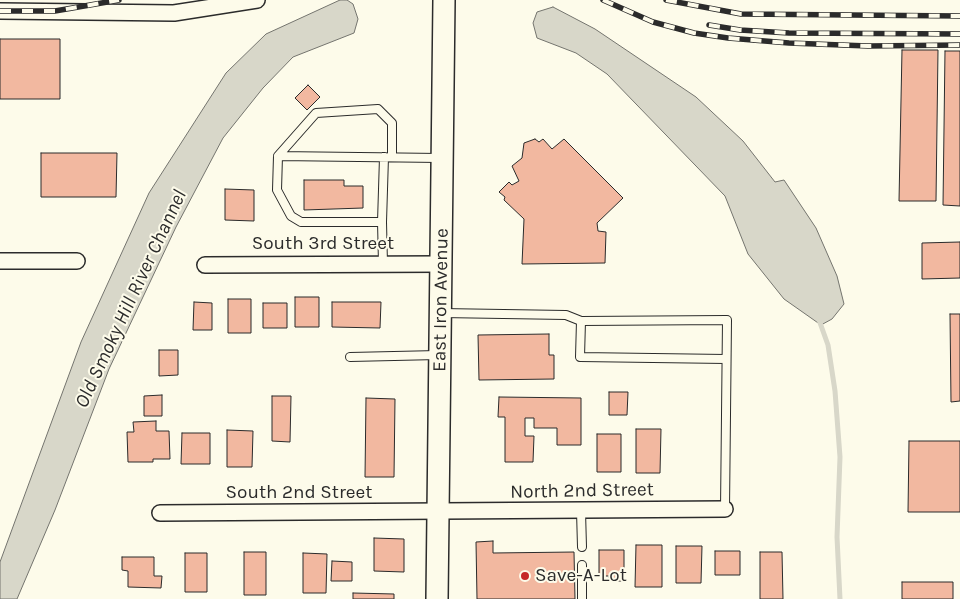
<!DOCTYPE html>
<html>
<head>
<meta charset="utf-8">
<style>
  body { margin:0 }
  canvas { display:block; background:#fdfbea }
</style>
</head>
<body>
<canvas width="960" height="599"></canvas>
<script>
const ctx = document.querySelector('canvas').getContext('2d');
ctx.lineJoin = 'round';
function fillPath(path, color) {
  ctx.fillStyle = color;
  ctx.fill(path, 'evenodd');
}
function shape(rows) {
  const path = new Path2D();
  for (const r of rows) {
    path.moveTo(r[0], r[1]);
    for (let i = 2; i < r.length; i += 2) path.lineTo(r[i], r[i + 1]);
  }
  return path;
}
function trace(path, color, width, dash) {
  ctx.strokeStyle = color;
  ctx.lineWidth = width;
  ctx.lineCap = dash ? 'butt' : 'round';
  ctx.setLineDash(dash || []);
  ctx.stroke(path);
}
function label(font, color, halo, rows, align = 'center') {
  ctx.font = font + ' Karla,sans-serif';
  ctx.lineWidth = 4;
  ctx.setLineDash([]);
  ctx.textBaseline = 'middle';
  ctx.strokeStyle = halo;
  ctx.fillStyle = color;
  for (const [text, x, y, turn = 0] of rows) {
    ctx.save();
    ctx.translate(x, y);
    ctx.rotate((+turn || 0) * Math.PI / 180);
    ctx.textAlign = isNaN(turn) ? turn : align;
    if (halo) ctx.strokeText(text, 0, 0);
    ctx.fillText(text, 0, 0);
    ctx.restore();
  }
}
const water = shape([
  [340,0,347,0,353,4,358,19,354,33,293,57,263,88,223,138,176,227,109,369,55,510,17,599,0,599,0,562,81,342,149,193,226,73,266,34,340,0],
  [553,7,595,29,696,97,743,141,775,182,784,180,816,228,837,276,844,304,832,319,821,325,784,299,748,254,725,196,607,74,576,53,537,38,533,23,537,12,553,7]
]);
const stream = shape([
  [819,320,828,345,835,391,840,457,837,537,840,599]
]);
const building = shape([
  [0,39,60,39,60,99,0,99,0,39],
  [902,50,938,50,936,201,899,201,902,50],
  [945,51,960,51,960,206,943,205,945,51],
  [308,85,320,97,307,110,295,98,308,85],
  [535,139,539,142,543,139,552,149,564,139,623,198,597,223,598,231,606,232,605,263,522,264,524,219,504,200,505,197,499,192,509,182,512,185,519,181,512,166,522,158,524,143,535,139],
  [41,153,117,153,116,197,41,197,41,153],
  [304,180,344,180,344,186,363,186,363,208,304,210,304,180],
  [225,189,254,190,254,221,225,220,225,189],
  [960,242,960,278,922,279,922,243,960,242],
  [295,297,319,297,319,327,295,327,295,297],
  [228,299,251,299,251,333,228,333,228,299],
  [194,302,212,303,212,330,193,330,194,302],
  [332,302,381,302,380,328,332,327,332,302],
  [263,303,287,303,287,328,263,328,263,303],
  [950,314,960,314,960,401,951,402,950,314],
  [549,334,549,355,554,355,554,379,479,380,478,335,549,334],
  [159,350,178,350,178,375,159,376,159,350],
  [609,392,628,392,627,415,609,415,609,392],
  [162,395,162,416,144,416,144,396,162,395],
  [272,396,291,396,290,442,272,441,272,396],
  [499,397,581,398,581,445,557,445,557,428,534,428,534,418,525,418,525,436,534,436,533,462,505,462,505,417,498,417,499,397],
  [366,398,395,399,394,477,365,477,366,398],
  [156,421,156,431,169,431,170,459,153,459,153,462,128,462,127,432,134,432,133,422,156,421],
  [636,429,661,429,660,473,636,473,636,429],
  [227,430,253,431,252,467,227,467,227,430],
  [182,433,210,433,210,464,181,464,182,433],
  [597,434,621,434,621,472,597,472,597,434],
  [909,441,960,441,960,512,908,512,909,441],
  [374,538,404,539,404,572,374,571,374,538],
  [493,541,493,553,574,552,575,599,477,599,476,542,493,541],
  [636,545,662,545,662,587,635,587,636,545],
  [676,546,702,546,701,583,676,583,676,546],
  [599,550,624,550,624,581,609,581,609,576,599,576,599,550],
  [715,551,740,551,740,575,715,575,715,551],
  [244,552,266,552,266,595,244,595,244,552],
  [760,552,782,552,783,599,760,599,760,552],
  [185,553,207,553,207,592,185,592,185,553],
  [303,553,327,554,326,593,303,593,303,553],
  [122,557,154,557,154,576,162,576,161,588,128,587,128,571,122,570,122,557],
  [332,561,352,562,352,581,331,581,332,561],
  [902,582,953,582,953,599,902,599,902,582],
  [353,593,394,594,394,599,353,599,353,593]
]);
const lane = shape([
  [278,156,316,113,378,109,392,123,392,157],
  [384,157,382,222,301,222,291,216,277,190,278,156,440,158],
  [382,222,383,264],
  [441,313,566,315,581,321,727,320,725,509],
  [581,321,580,357,726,359],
  [350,357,438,355],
  [581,511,582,547],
  [582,565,582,599]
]);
const street = shape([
  [0,11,174,13,257,0],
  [0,261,77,261],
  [205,265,441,264],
  [160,513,725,509]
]);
const secondary = shape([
  [437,599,444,0]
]);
const rail = shape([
  [603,0,653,22,694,33,728,38,789,43,868,46,960,45],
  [666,0,741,14,960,16],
  [0,11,55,11,119,0],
  [709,25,740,30,789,33,960,34]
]);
const markers = [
  [525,576,5,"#c62828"]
];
const streetNames = [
  ["South 3rd Street",323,244],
  ["East Iron Avenue",441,300,-89],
  ["North 2nd Street",582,491,-1],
  ["South 2nd Street",299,493]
];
const poiNames = [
  ["Save-A-Lot",535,576]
];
const waterNames = [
  ["Old Smoky Hill River Channel",131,299,-65]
];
fillPath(water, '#d8d7c9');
trace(water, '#74746e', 1);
trace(stream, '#d8d7c9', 5);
fillPath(building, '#f2b8a0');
trace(building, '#2b2b2b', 1);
trace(lane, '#2b2b2b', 10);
trace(street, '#2b2b2b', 18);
trace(secondary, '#2b2b2b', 24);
trace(lane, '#fdfbea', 8);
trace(street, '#fdfbea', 15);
trace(secondary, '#fdfbea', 21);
trace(rail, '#2b2b2b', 5.5);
trace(rail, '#fdfbea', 4, [11]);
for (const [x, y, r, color] of markers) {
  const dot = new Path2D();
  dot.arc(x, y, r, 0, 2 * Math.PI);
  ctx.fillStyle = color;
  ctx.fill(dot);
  trace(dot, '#fdfbea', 2);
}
label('19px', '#2b2b2b', '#fdfbea', streetNames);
label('19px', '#2b2b2b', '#fdfbea', poiNames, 'left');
label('italic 20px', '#2b2b2b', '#fdfbea', waterNames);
</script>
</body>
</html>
